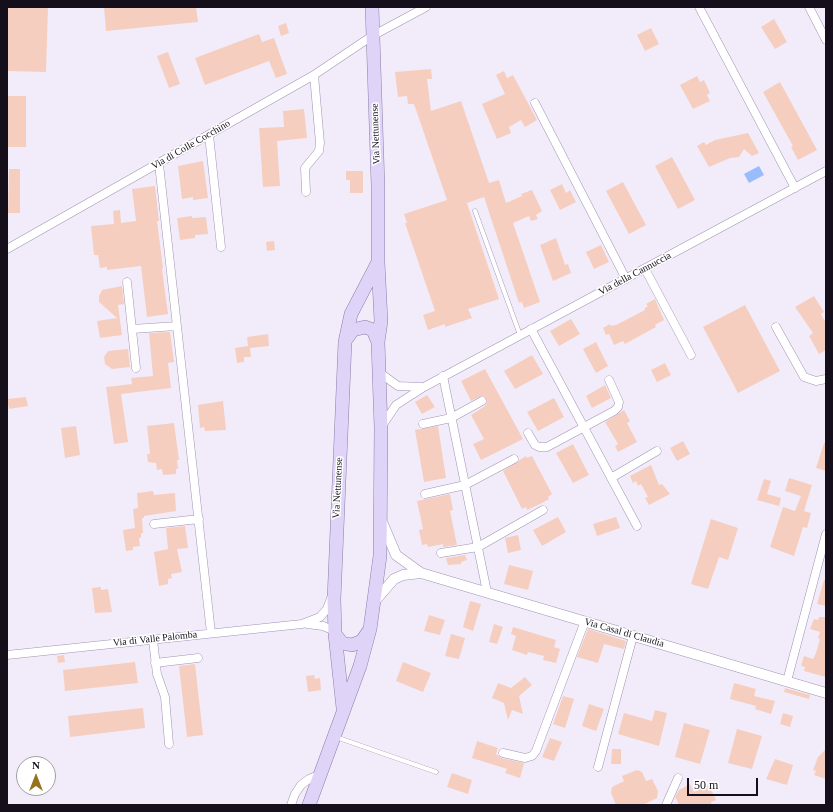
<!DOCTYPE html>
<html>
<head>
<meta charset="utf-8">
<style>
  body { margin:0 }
  #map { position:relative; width:833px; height:812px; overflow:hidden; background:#f2ecfa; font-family:Georgia,serif }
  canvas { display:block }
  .frame { position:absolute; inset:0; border:8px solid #140f1a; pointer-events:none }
  .north { position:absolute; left:16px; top:756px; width:40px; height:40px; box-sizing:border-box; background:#fff; border:1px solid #a19fa3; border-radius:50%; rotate:0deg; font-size:11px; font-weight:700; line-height:16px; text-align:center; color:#140f1a }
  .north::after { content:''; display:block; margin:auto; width:14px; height:18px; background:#95721b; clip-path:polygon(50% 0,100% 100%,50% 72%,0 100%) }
  .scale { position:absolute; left:687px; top:778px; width:71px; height:18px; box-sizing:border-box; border:2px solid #140f1a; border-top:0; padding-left:5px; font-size:12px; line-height:14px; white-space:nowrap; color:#140f1a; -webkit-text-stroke:3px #fff; paint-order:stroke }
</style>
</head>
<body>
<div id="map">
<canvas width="833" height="812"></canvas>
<div class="frame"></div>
<div class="north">N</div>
<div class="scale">50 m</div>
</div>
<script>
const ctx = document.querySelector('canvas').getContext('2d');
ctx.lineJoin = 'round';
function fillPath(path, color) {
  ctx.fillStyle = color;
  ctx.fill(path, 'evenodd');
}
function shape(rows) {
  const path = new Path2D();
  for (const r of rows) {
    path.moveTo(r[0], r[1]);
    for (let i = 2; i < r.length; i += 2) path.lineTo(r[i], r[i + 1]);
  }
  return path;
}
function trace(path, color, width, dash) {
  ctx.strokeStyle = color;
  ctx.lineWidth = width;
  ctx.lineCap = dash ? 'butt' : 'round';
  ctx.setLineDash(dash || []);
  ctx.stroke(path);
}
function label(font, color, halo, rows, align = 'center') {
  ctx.font = font + ' Georgia,serif';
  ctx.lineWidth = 3;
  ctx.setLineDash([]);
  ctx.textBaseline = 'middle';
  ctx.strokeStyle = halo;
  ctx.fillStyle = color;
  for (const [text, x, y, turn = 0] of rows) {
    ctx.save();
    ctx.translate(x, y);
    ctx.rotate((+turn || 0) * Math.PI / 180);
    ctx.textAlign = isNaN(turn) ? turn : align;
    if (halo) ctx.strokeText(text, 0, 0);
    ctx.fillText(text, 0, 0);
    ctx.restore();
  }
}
const water = shape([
  [759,166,764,175,749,183,744,174]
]);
const building = shape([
  [7,7,48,7,46,72,7,71],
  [104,7,196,7,198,22,106,31],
  [774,19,787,42,775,49,761,27],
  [286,23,289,33,281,36,278,26],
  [651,28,659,44,645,51,637,35],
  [259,34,262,42,274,38,287,74,276,78,269,61,205,85,195,58],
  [168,52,180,84,169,88,157,56],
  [431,69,432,79,427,79,431,111,461,101,489,183,499,180,506,203,522,196,521,194,532,190,542,211,536,215,538,219,531,221,529,216,513,223,540,302,524,308,522,302,519,303,484,197,467,203,499,299,468,309,472,318,445,327,445,324,428,330,423,315,435,311,405,223,407,223,404,214,447,200,414,104,408,104,407,96,398,97,395,72],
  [504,71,507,78,513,75,537,120,525,127,521,120,509,127,511,133,497,139,482,104,505,94,496,75],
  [697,76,700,82,704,80,710,93,707,95,710,101,693,109,680,85],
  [780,82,817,150,798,160,791,147,793,146,763,92],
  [8,96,26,96,26,147,7,147],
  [304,109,307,138,277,141,280,186,263,187,259,128,284,127,283,111],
  [748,133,759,153,752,156,744,149,739,157,730,158,709,167,697,146,704,142,706,145,715,140],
  [672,157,695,200,678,209,655,166],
  [203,161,208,198,193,200,193,197,182,199,178,166],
  [9,169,20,169,20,213,8,213],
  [346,171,363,171,363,193,350,193,350,180,346,180],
  [623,182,646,225,629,234,606,191],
  [562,184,566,193,570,190,576,202,560,210,550,190],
  [155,186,159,221,157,221,163,268,162,269,168,314,147,317,141,266,107,270,107,267,100,268,98,255,94,255,91,226,114,224,113,211,120,210,121,223,136,221,132,189],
  [192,216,192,218,206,217,208,234,195,235,195,238,180,240,177,218],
  [556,238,565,265,568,264,571,273,553,281,540,245],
  [274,241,275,250,267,251,266,242],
  [601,245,609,262,594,269,586,252],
  [122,286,124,304,118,305,122,335,100,338,97,321,117,318,99,302,99,296,102,290],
  [814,296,824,312,821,314,826,323,826,350,819,354,809,336,813,333,795,307],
  [655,299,664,320,655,325,656,327,625,344,623,341,614,345,609,334,606,335,603,328,610,324,611,326,616,325,645,310,645,308,648,306,646,304],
  [745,305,780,371,738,393,703,327],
  [571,319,580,334,559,346,550,331],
  [170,332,174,362,168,363,171,388,121,394,128,442,114,444,106,387,132,384,131,378,153,376,149,333],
  [268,334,269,346,250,348,251,357,244,357,244,362,237,363,235,348,248,346,247,337],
  [596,342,608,366,596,373,583,349],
  [128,349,130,367,112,369,105,364,104,357,108,351],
  [532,355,543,374,515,389,504,371],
  [665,363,671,375,657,382,651,370],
  [485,369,523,439,481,460,473,444,484,439,471,415,485,406,487,401,485,397,482,396,471,401,461,381],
  [605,385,611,398,592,408,586,396],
  [427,395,435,407,422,414,415,402],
  [26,397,28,406,9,409,7,399],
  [554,398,564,417,538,431,527,412],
  [223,401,226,430,205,431,204,427,200,428,198,405],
  [624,410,630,421,627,423,637,442,618,452,615,446,618,444,605,422],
  [174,423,179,460,177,460,178,469,176,469,176,474,163,475,162,469,157,470,156,463,148,462,147,454,150,454,147,426],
  [76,426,80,455,65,458,61,428],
  [438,426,446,478,424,482,415,430],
  [683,441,690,454,677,461,670,448],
  [824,443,826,443,826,471,816,468],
  [573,444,589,475,573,483,556,453],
  [526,456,527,458,532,456,552,494,548,497,549,499,542,503,527,510,526,507,522,509,503,471],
  [651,465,659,485,662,484,670,494,649,505,645,498,648,497,641,484,638,486,636,481,633,483,630,476],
  [789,478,812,485,804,511,811,513,807,528,803,527,794,556,770,547,783,507,795,511,801,496,785,491],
  [764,479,771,481,767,494,781,498,779,506,757,500],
  [153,491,154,495,175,493,176,511,144,516,144,518,142,518,143,533,141,533,141,538,139,538,140,546,133,547,133,550,126,551,123,530,135,528,133,509,138,508,137,493],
  [450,494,453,510,450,511,457,545,443,547,443,544,428,547,427,544,422,545,419,530,423,529,417,501],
  [558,517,566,532,542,546,533,530],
  [616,517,620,528,597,536,593,524],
  [711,519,738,528,728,560,719,557,708,589,691,584],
  [185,526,188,548,177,549,182,572,171,574,172,578,168,579,168,584,159,586,154,552,168,549,166,528],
  [518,535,521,550,508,553,505,538],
  [465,555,467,560,461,562,461,564,448,565,446,558],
  [509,565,533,571,528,590,504,584],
  [824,580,826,580,826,606,817,604],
  [101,587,101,590,108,589,112,612,95,613,92,588],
  [470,601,481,604,473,631,463,627],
  [429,615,445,620,440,635,424,631],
  [819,617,826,617,826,677,804,671,805,667,801,666,804,656,813,659,816,653,820,639,818,638,820,632,810,629,814,619,818,620],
  [494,624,503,627,497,644,489,642],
  [513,627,556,640,554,647,560,649,556,663,543,660,544,656,528,652,527,655,512,650,516,636,511,634],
  [588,629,626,641,624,649,604,644,598,663,577,657],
  [451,634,465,638,459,659,445,656],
  [64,655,65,662,58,663,57,656],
  [135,662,138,683,65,691,63,670],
  [403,662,431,673,423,692,396,681],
  [195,664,203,735,187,737,179,666],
  [314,675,315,679,320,678,321,690,308,692,306,676],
  [525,677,532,685,519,696,523,714,512,710,508,720,504,703,492,698,498,683,511,688],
  [734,683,756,689,754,696,775,701,771,714,755,709,756,706,730,699],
  [785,688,810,695,809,699,784,692],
  [563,696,574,699,565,728,553,724],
  [589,704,604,709,596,731,582,726],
  [143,708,145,728,70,737,68,716],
  [655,710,667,713,659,746,618,734,624,713,652,721],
  [783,713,793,716,790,727,780,724],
  [684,723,710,730,700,764,675,757],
  [737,729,762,736,752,769,728,763],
  [550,738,562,742,554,761,542,757],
  [477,741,498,748,496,754,501,758,524,763,520,778,505,773,507,769,472,758],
  [612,749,621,749,621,764,611,764],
  [826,749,826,779,814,775,816,771,813,770,818,757],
  [775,759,793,765,787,785,766,779],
  [637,770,642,772,646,781,652,779,658,791,657,798,643,805,616,805,611,793,612,787,624,781,622,776],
  [452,773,472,780,468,794,447,787],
  [690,784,694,792,709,785,716,800,711,802,712,805,679,805,675,797,679,790]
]);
const service = shape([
  [475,211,520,335],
  [336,737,436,772]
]);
const minor = shape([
  [699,7,795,188],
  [809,7,826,40],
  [535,103,626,279],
  [209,135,221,247],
  [159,164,211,633],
  [306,192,305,168,319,151,320,143,314,75],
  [7,249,314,75,372,36,426,7],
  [645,269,691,355],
  [127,282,136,368],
  [776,327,804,377,816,381,826,379],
  [132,329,177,326],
  [531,329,637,526],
  [380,373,398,386,421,387],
  [443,376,487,592],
  [423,424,451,418,482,401],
  [382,426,396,405,424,387,826,171],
  [528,433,535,445,539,447,547,447,614,411,618,407,619,402,609,380],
  [611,478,657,451],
  [425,494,465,485,514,459],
  [154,524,199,519],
  [441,553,478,547,543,510],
  [307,624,323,626,335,631],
  [153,640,157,674,165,697,169,744],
  [7,655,302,624,320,617,327,609,331,598],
  [155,663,198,658],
  [787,681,826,534],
  [503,753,525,758,532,756,536,751,585,621],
  [598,767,633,636],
  [291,805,295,794,301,785,309,779,319,775],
  [666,805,678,778]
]);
const tertiary = shape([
  [383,524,396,555,421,573,826,693],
  [374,602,394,579,403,575,421,573]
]);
const primary = shape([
  [345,341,353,330,365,327,373,330,378,342],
  [335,634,342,643,352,645,362,641,368,632],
  [343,708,335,634,334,599,345,342,351,314,377,264],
  [309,805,360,666,370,629,380,556,381,428,378,342,381,321,378,262,378,186,372,7]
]);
const streetNames = [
  ["Via Nettunense",376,134,-92],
  ["Via di Colle Cocchino",191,145,-30],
  ["Via della Cannuccia",635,274,-28],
  ["Via Nettunense",338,488,-87],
  ["Via Casal di Claudia",624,633,16],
  ["Via di Valle Palomba",155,639,-6]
];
fillPath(water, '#9abcfc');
fillPath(building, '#f6cebf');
trace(service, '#a193b3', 5);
trace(minor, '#a193b3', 9);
trace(tertiary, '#a193b3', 11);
trace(primary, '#8a7da8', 14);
trace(service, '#fff', 4);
trace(minor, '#fff', 8);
trace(tertiary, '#fff', 10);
trace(primary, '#dfd4f8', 13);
label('10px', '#140f1a', '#fff', streetNames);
</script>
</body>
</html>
